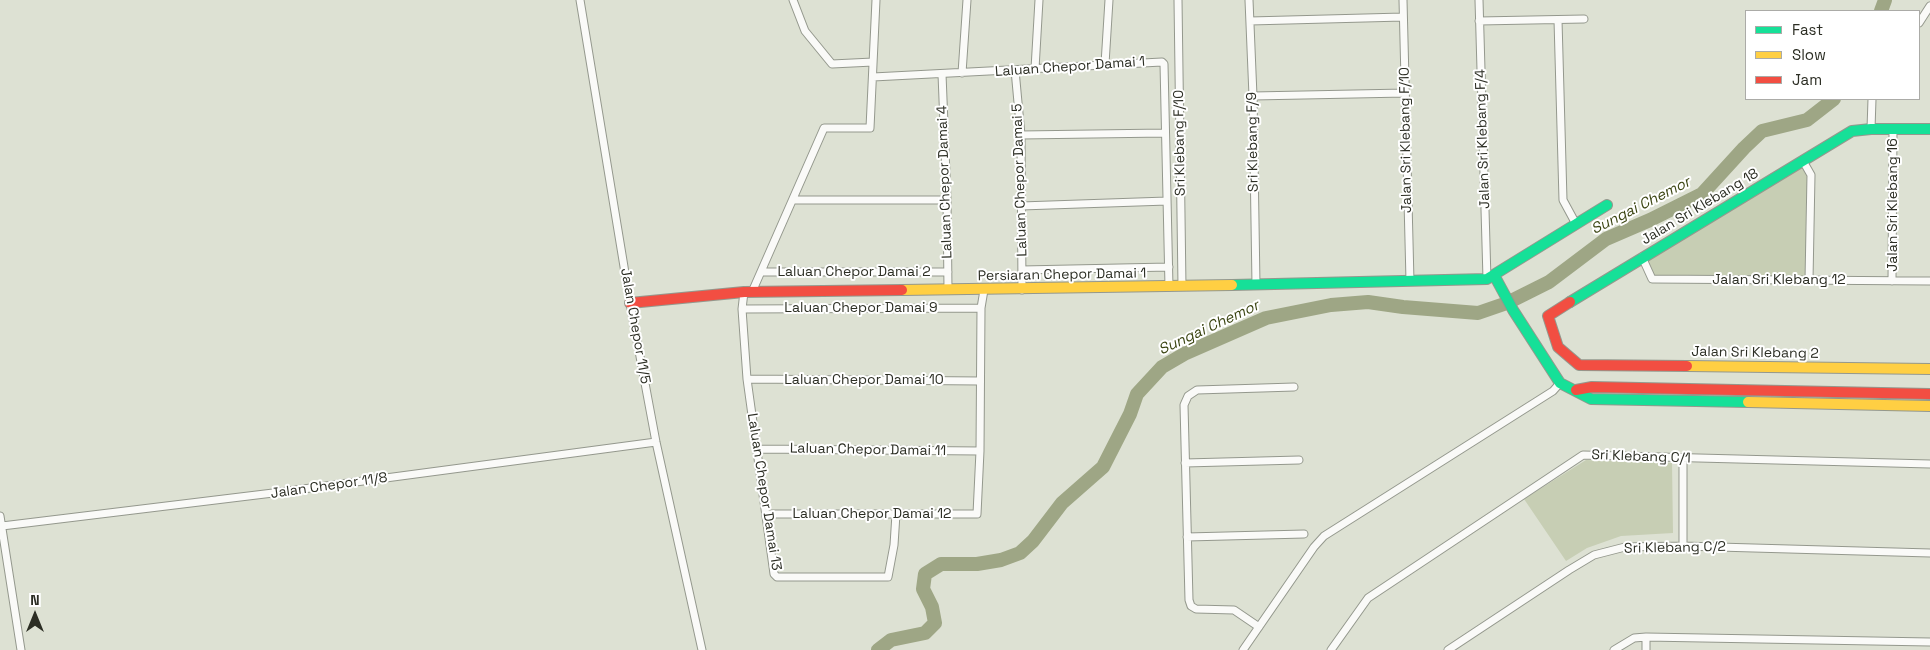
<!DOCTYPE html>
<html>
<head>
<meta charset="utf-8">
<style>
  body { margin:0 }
  #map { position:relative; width:1930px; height:650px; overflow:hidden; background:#dde1d3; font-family:"Space Grotesk",sans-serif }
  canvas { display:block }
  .legend { position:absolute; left:1745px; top:10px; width:175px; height:90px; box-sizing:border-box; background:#fff; border:1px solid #ababa7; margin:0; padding:6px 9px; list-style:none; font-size:15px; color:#2c2e24 }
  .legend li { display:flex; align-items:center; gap:10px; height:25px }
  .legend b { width:25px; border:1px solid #ababa7 }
  .north { position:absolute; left:10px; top:590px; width:50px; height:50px; -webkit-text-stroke:4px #fff; paint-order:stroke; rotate:0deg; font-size:14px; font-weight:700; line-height:20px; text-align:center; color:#2c2e24 }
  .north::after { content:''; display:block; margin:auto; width:18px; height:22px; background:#2c2e24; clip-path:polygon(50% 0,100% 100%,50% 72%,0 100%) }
</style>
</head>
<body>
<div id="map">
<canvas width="1930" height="650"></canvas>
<ul class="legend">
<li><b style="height:6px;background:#16e098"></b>Fast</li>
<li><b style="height:6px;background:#ffcf43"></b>Slow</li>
<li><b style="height:6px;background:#f24e42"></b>Jam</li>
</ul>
<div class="north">N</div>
</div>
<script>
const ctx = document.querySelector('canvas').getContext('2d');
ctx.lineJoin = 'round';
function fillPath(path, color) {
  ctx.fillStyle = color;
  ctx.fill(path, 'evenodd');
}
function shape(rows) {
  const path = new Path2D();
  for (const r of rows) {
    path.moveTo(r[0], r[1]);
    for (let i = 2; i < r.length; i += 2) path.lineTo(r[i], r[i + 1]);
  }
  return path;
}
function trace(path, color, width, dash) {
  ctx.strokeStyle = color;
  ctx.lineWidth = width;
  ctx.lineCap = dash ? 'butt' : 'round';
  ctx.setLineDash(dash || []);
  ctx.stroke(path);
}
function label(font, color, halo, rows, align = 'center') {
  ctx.font = font + ' "Space Grotesk",sans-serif';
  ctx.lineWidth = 4;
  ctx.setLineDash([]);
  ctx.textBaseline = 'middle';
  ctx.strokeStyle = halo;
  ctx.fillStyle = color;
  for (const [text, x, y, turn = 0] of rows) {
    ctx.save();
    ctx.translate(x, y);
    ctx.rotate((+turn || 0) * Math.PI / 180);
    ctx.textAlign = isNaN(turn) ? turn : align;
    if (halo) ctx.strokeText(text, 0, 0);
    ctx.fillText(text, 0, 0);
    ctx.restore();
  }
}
const green = shape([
  [1803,161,1811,175,1809,280,1652,279,1642,257],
  [1586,460,1672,463,1673,533,1621,536,1587,548,1566,561,1524,499]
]);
const river = shape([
  [1881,11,1885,0],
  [878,650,891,640,925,633,935,623,932,607,923,589,925,574,941,564,977,564,1001,560,1020,553,1033,541,1062,503,1103,467,1130,414,1137,394,1162,367,1186,353,1266,318,1331,305,1368,302,1403,307,1478,313,1507,303,1549,282,1606,239,1650,220,1702,194,1744,148,1762,131,1807,120,1834,99]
]);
const street = shape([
  [580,0,630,303,656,442,702,650],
  [793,0,805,31,832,64,873,62],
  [1178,0,1182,286],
  [1249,0,1253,96,1256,285],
  [1403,0,1410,281],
  [1479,0,1487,279],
  [1558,20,1563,200,1576,224],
  [1250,21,1403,17],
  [1479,21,1584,19],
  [1919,23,1930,6],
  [1105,64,1109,0],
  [1035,69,1039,0],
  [1015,70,1021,135,1022,290],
  [962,73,967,0],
  [942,74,947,200,948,290],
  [873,77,1162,62,1164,64,1169,287],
  [1253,96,1405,93],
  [1871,129,1872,99],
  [1021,135,1165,133],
  [1803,161,1811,175,1809,280],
  [793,200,947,200],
  [1021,206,1167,201],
  [1642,257,1652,279,1930,281],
  [1022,270,1169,267],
  [761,272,948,272],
  [1892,281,1893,129],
  [744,292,742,309,747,379,774,574,777,577,888,577,894,545,896,514],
  [752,292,824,128,870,128,876,0],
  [742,309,981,308],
  [747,379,980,381],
  [757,449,980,451],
  [1683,458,1683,546],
  [1185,463,1299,460],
  [766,514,977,514,980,451,981,308,984,290],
  [0,516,21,650],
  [2,526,273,493,656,442],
  [1187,537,1304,534],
  [1259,627,1234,610,1196,609,1191,606,1189,600,1184,405,1188,396,1197,390,1294,387],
  [1243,650,1314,547,1324,536,1553,391,1560,383],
  [1331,650,1368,598,1583,455,1930,464],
  [1448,650,1569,570,1594,555,1625,547,1683,546,1930,553],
  [1614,650,1634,638,1646,637,1930,642],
  [1646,650,1646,637]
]);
const fast = shape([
  [1494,275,1513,310,1560,383,1591,399,1748,402],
  [1232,285,1487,279,1607,205],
  [1570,302,1852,131,1871,129,1930,129]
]);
const slow = shape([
  [902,290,1232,285],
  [1687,366,1930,369],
  [1748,402,1930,406]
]);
const jam = shape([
  [1570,302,1548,316,1558,347,1579,365,1687,366],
  [630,303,744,292,902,290],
  [1576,390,1592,387,1930,394]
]);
const streetNames = [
  ["Laluan Chepor Damai 1",1070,67,-4],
  ["Jalan Sri Klebang F/4",1483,139,-92],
  ["Jalan Sri Klebang F/10",1406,140,-91],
  ["Sri Klebang F/9",1253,142,-91],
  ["Sri Klebang F/10",1180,143,-91],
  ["Laluan Chepor Damai 5",1020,180,-92],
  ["Laluan Chepor Damai 4",945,182,-92],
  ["Jalan Sri Klebang 16",1893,205,-90],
  ["Jalan Sri Klebang 18",1700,207,-31],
  ["Laluan Chepor Damai 2",854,272],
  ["Persiaran Chepor Damai 1",1062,275,-1],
  ["Jalan Sri Klebang 12",1779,280],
  ["Laluan Chepor Damai 9",861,308],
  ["Jalan Chepor 11/5",635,326,80],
  ["Jalan Sri Klebang 2",1755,353,1],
  ["Laluan Chepor Damai 10",864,380],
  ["Laluan Chepor Damai 11",868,450,1],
  ["Sri Klebang C/1",1641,457,2],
  ["Jalan Chepor 11/8",329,486,-8],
  ["Laluan Chepor Damai 13",764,492,81],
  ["Laluan Chepor Damai 12",872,514],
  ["Sri Klebang C/2",1675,548,-1]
];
const waterNames = [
  ["Sungai Chemor",1641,206,-27],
  ["Sungai Chemor",1209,328,-25]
];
fillPath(green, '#c7ceb4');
trace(river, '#9ea685', 14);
trace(street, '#94988d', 9);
trace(fast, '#94988d', 12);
trace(slow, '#94988d', 12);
trace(jam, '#94988d', 12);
trace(street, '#fafaf8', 7);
trace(fast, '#16e098', 10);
trace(slow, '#ffcf43', 10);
trace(jam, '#f24e42', 10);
label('14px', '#2c2e24', '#fff', streetNames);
label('italic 15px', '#3b4512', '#fff', waterNames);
</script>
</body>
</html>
